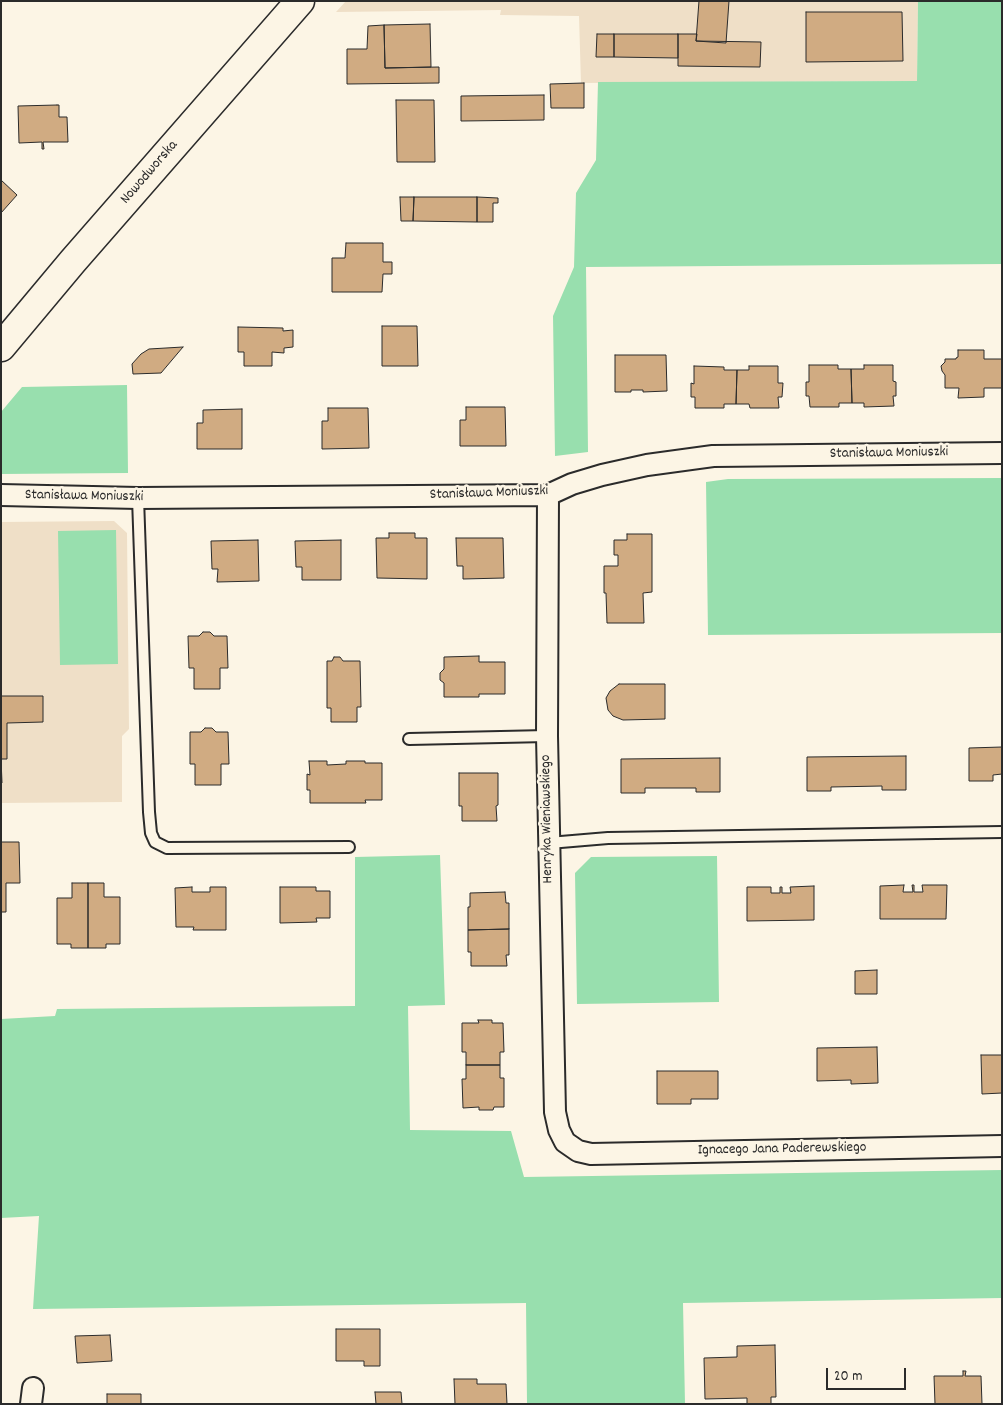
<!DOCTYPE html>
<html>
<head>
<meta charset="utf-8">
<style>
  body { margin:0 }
  #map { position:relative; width:1003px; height:1405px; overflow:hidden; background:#fcf5e5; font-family:Dekko,sans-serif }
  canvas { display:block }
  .frame { position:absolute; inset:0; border:2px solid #2b2b2b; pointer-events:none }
  .scale { position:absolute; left:826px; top:1368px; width:80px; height:22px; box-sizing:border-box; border:2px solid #2b2b2b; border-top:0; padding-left:6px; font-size:15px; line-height:18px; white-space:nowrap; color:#2b2b2b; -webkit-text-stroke:4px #fcf5e5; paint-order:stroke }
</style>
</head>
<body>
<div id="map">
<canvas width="1003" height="1405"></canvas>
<div class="frame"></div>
<div class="scale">20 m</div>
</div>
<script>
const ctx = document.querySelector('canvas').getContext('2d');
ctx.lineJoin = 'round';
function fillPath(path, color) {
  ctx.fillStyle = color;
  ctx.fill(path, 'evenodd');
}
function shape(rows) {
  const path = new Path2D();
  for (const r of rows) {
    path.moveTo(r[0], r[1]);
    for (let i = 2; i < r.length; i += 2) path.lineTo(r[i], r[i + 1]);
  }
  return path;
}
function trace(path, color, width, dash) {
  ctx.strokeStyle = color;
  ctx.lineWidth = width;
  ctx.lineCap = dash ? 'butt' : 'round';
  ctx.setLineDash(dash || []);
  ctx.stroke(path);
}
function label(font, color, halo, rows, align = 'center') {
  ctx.font = font + ' Dekko,sans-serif';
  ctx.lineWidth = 5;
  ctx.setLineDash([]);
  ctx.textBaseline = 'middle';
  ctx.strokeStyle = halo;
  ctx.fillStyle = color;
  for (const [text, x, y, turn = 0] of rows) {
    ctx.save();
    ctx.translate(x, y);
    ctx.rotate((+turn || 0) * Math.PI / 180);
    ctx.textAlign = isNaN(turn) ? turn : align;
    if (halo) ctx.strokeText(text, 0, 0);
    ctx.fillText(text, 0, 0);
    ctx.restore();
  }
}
const built = shape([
  [346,1,918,1,917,81,581,83,579,16,500,15,501,10,336,12],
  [114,521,127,533,129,729,122,736,122,802,1,803,1,522]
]);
const green = shape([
  [918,1,1002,1,1002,264,586,267,588,452,555,456,553,316,574,267,576,193,596,160,598,82,917,81],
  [127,385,128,473,1,474,1,412,22,387],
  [1002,478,1002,633,708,635,706,482,728,479],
  [116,530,118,664,60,665,58,531],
  [440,855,445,1005,408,1006,410,1130,511,1131,524,1177,1002,1170,1002,1298,683,1303,685,1404,527,1404,526,1303,33,1309,39,1216,1,1218,1,1019,55,1016,57,1009,355,1006,355,857],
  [717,856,719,1002,577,1004,575,873,591,857]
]);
const building = shape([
  [699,1,729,1,726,43,696,41,699,1],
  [806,12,902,12,903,61,806,62,806,12],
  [430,24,431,67,385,68,384,25,430,24],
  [384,25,385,68,439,67,439,83,347,84,347,49,367,49,368,26,384,25],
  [597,34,614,34,614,57,596,57,597,34],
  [614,34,678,34,678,58,614,57,614,34],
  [678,34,697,34,696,41,761,42,760,67,678,66,678,34],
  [584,83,584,108,551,108,550,84,584,83],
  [544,95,544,120,461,121,461,96,544,95],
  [396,100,434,100,435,162,397,162,396,100],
  [57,105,59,105,59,117,67,117,68,142,43,142,44,149,42,149,42,142,19,143,18,106,57,105],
  [1,180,17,195,1,213,1,180],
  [400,197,414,197,413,221,401,221,400,197],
  [414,197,477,197,477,222,413,221,414,197],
  [477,197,498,198,498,203,493,203,493,222,477,222,477,197],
  [346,243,383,243,383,262,392,262,392,274,383,274,382,292,332,292,332,258,345,258,346,243],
  [382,326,417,326,418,366,382,366,382,326],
  [238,327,283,328,283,331,293,330,293,347,284,348,284,353,272,352,272,366,244,366,244,352,238,352,238,327],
  [183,347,161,373,133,374,132,364,141,354,149,349,183,347],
  [958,350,984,350,984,359,1002,359,1002,388,984,388,984,397,958,398,959,388,945,388,945,375,942,371,941,366,945,362,945,359,956,359,956,358,958,357,958,350],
  [615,355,666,355,667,391,643,392,643,390,631,390,631,392,615,392,615,355],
  [809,365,838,365,838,369,851,369,852,403,839,403,839,407,810,407,809,396,806,396,806,382,809,382,809,365],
  [864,365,893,365,893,381,896,382,896,396,893,396,894,406,864,407,864,403,852,403,851,369,864,369,864,365],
  [694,366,724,367,724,370,737,370,736,404,724,404,724,408,695,408,695,397,691,397,691,383,694,384,694,366],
  [749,366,778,366,778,383,783,383,782,397,778,397,779,408,750,408,749,404,736,404,737,370,749,370,749,366],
  [466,407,505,407,506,446,460,446,460,420,466,420,466,407],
  [328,408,368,408,369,448,322,449,322,421,328,421,328,408],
  [242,409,242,449,197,449,197,423,203,423,203,410,242,409],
  [389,533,415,533,415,538,427,538,427,579,377,578,376,538,389,538,389,533],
  [627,534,652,534,652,592,643,593,644,623,607,623,606,593,604,593,604,566,618,566,618,555,614,555,614,540,627,540,627,534],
  [456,538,503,538,504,578,463,579,463,566,457,566,456,538],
  [258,540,259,581,217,582,218,569,212,569,211,541,258,540],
  [341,540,341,580,302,580,302,567,296,567,295,541,341,540],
  [203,632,210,632,214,636,227,636,228,668,220,668,220,689,194,689,194,668,189,668,188,636,199,636,203,632],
  [479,656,479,662,505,662,505,694,479,694,479,697,444,697,444,683,440,680,440,673,444,669,444,657,479,656],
  [334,657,340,657,343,661,360,661,361,707,357,707,357,722,331,722,331,708,327,708,327,661,332,661,334,657],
  [619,684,665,684,665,719,623,720,613,716,608,710,606,698,610,691,619,684],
  [1,696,43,696,43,722,7,723,7,759,1,759,2,783,1,783,1,696],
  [205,728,212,728,216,732,228,732,229,764,221,764,221,785,195,785,195,764,190,764,190,732,201,732,205,728],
  [1002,747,1002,774,993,775,993,781,969,781,969,748,1002,747],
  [906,756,906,790,882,790,882,786,831,787,831,791,807,791,807,757,906,756],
  [720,758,720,792,696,792,696,788,645,788,645,793,621,793,621,759,720,758],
  [309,761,327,761,327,765,346,764,346,761,365,761,365,763,382,763,382,800,365,800,366,803,310,803,310,790,307,790,307,774,310,775,309,761],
  [459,773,498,773,498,805,496,806,497,821,462,821,462,806,459,806,459,773],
  [1,842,19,842,20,883,6,883,6,912,1,912,1,842],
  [72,883,88,883,88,948,71,948,71,944,57,944,57,898,72,898,72,883],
  [88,883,104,883,104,897,120,897,120,944,106,944,106,948,88,948,88,883],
  [904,885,903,892,913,892,912,885,914,885,914,892,923,892,922,885,947,885,946,919,880,919,880,886,904,885],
  [814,886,814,920,747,921,747,887,771,887,771,893,780,893,780,887,782,887,782,893,791,893,790,887,814,886],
  [192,887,192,892,210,892,210,887,226,887,226,930,193,930,194,927,176,927,175,888,192,887],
  [280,887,316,887,316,891,330,891,330,918,316,918,317,922,280,923,280,887],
  [505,892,506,903,509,903,509,929,468,930,468,907,470,907,470,893,505,892],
  [509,929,509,955,506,955,507,966,471,966,471,952,468,952,468,930,509,929],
  [877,970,877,994,855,994,855,971,877,970],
  [478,1020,492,1020,492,1023,503,1023,504,1052,500,1052,500,1065,466,1065,466,1052,462,1052,462,1023,479,1023,478,1020],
  [877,1047,878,1083,851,1084,851,1080,817,1081,817,1048,877,1047],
  [981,1055,1002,1055,1002,1093,982,1094,981,1055],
  [466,1065,500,1065,500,1078,504,1078,504,1107,494,1107,493,1110,479,1110,479,1107,463,1108,462,1079,466,1079,466,1065],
  [657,1071,718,1071,718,1099,691,1099,691,1104,657,1104,657,1071],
  [336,1329,380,1329,380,1366,364,1366,364,1361,336,1361,336,1329],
  [110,1335,112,1361,77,1363,75,1336,110,1335],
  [775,1345,776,1397,771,1397,771,1404,747,1404,747,1398,705,1399,704,1358,737,1357,737,1346,775,1345],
  [963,1371,966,1371,965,1376,981,1376,982,1404,935,1404,934,1376,963,1376,963,1371],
  [454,1379,477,1379,477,1384,506,1384,507,1404,455,1404,454,1379],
  [375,1392,401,1392,402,1404,376,1404,375,1392],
  [107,1394,141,1394,141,1404,107,1404,107,1394]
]);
const lane = shape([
  [138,498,149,812,151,833,155,842,167,848,349,847],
  [409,739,547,736],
  [549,843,608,838,1002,832]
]);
const street = shape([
  [1,495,138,498,548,495,572,484,602,475,647,465,713,456,1002,453],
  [548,495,547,736,555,1112,559,1130,565,1142,578,1151,591,1154,1002,1146],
  [31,1404,33,1388]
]);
const secondary = shape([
  [1,347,73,261,300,1]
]);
const streetNames = [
  ["Nowodworska",150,173,-49],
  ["Stanisława Moniuszki",889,454,-1],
  ["Stanisława Moniuszki",489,494,-2],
  ["Stanisława Moniuszki",84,497,1],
  ["Henryka Wieniawskiego",548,819,-91],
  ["Ignacego Jana Paderewskiego",782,1150,-1]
];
fillPath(built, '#efdfc7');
fillPath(green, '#98dfae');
fillPath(building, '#d0ab82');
trace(building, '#2b2b2b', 1);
trace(lane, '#2b2b2b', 14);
trace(street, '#2b2b2b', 24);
trace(secondary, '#2b2b2b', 31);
trace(lane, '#fcf5e5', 10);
trace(street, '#fcf5e5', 20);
trace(secondary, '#fcf5e5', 28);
label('15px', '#2b2b2b', '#fcf5e5', streetNames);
</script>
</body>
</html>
